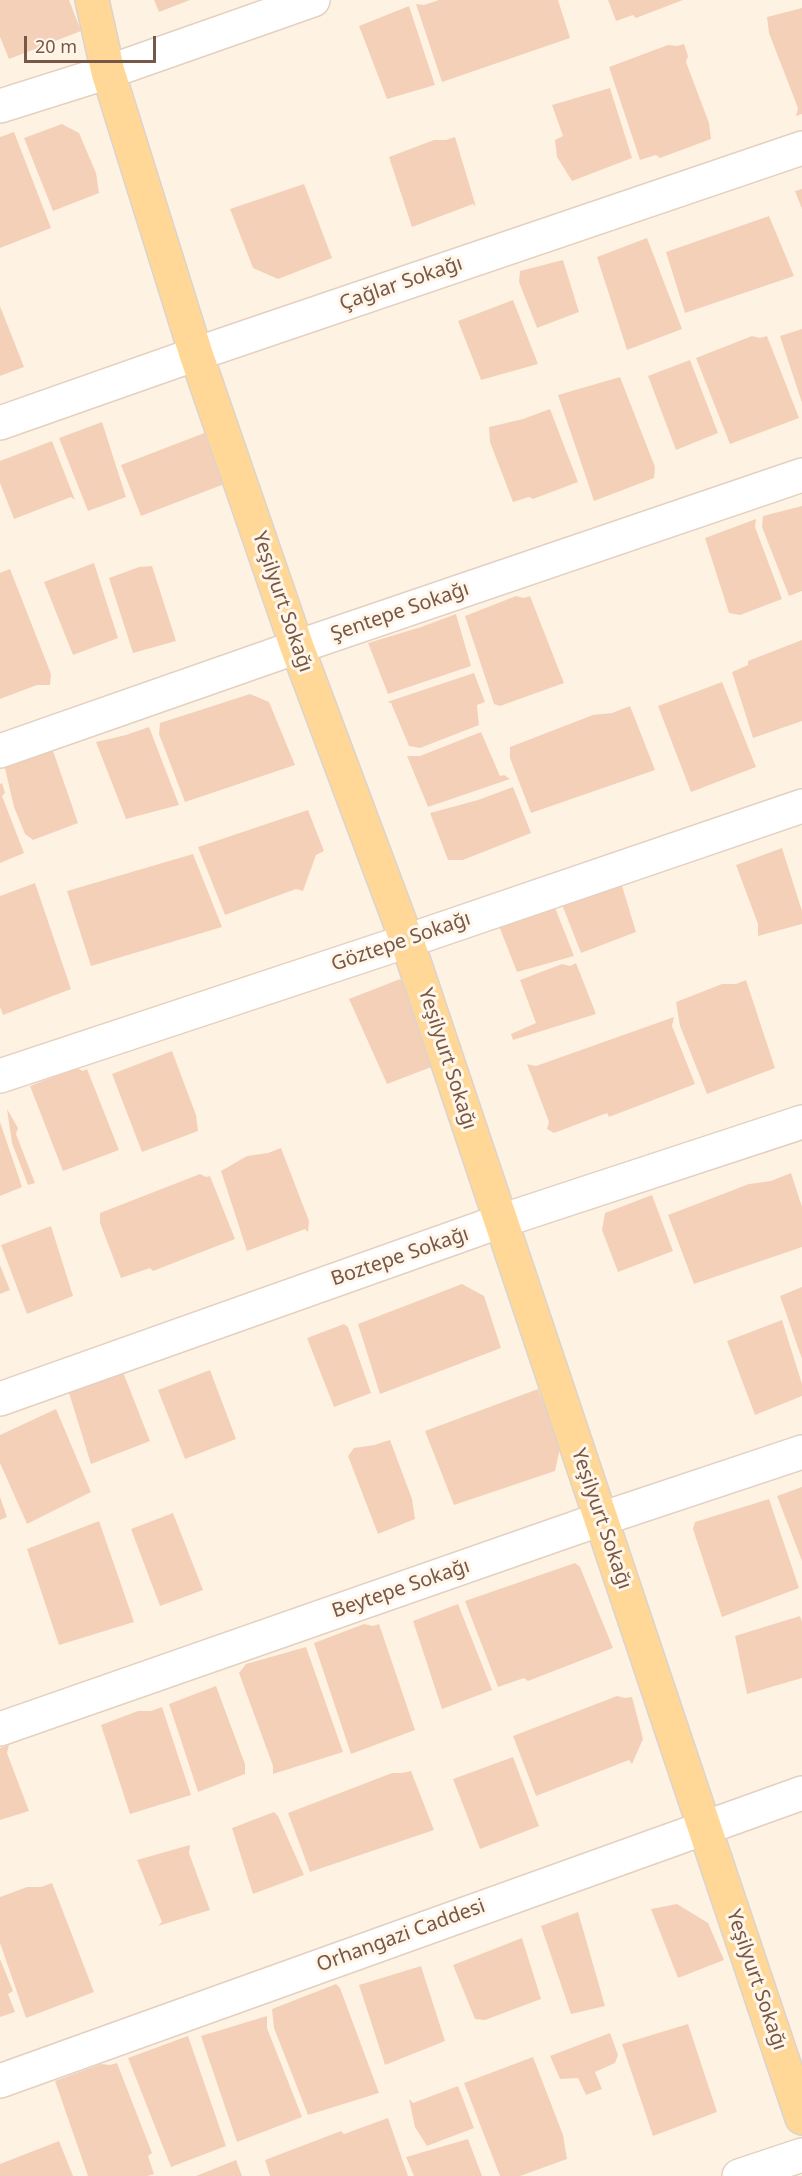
<!DOCTYPE html>
<html>
<head>
<meta charset="utf-8">
<style>
  body { margin:0 }
  #map { position:relative; width:802px; height:2176px; overflow:hidden; background:#fef3e2; font-family:"Noto Sans",sans-serif }
  canvas { display:block }
  .scale { position:absolute; left:24px; top:36px; width:132px; height:27px; box-sizing:border-box; border:3px solid #775747; border-top:0; padding-left:8px; font-size:18px; line-height:21px; white-space:nowrap; color:#775747; -webkit-text-stroke:4px #fff6e9; paint-order:stroke }
</style>
</head>
<body>
<div id="map">
<canvas width="802" height="2176"></canvas>
<div class="scale">20 m</div>
</div>
<script>
const ctx = document.querySelector('canvas').getContext('2d');
ctx.lineJoin = 'round';
function fillPath(path, color) {
  ctx.fillStyle = color;
  ctx.fill(path, 'evenodd');
}
function shape(rows) {
  const path = new Path2D();
  for (const r of rows) {
    path.moveTo(r[0], r[1]);
    for (let i = 2; i < r.length; i += 2) path.lineTo(r[i], r[i + 1]);
  }
  return path;
}
function trace(path, color, width, dash) {
  ctx.strokeStyle = color;
  ctx.lineWidth = width;
  ctx.lineCap = dash ? 'butt' : 'round';
  ctx.setLineDash(dash || []);
  ctx.stroke(path);
}
function label(font, color, halo, rows, align = 'center') {
  ctx.font = font + ' "Noto Sans",sans-serif';
  ctx.lineWidth = 6;
  ctx.setLineDash([]);
  ctx.textBaseline = 'middle';
  ctx.strokeStyle = halo;
  ctx.fillStyle = color;
  for (const [text, x, y, turn = 0] of rows) {
    ctx.save();
    ctx.translate(x, y);
    ctx.rotate((+turn || 0) * Math.PI / 180);
    ctx.textAlign = isNaN(turn) ? turn : align;
    if (halo) ctx.strokeText(text, 0, 0);
    ctx.fillText(text, 0, 0);
    ctx.restore();
  }
}
const building = shape([
  [0,0,69,0,81,31,9,59,0,37],
  [154,0,190,0,159,12],
  [439,0,558,0,570,38,442,82,416,4,424,5],
  [608,0,683,0,636,18,633,15,616,21],
  [409,6,435,85,387,99,359,26],
  [802,8,802,114,796,116,798,108,769,33,767,17],
  [684,44,688,56,686,62,709,123,711,139,660,158,656,155,640,160,609,67,668,45,677,46],
  [610,88,632,158,572,181,557,157,555,140,563,136,552,105],
  [62,124,79,133,96,173,99,193,53,211,24,138],
  [14,132,51,228,0,248,0,137],
  [455,137,476,207,473,204,412,227,389,157,434,140,446,140],
  [304,184,332,258,278,279,253,268,230,209],
  [802,189,802,209,795,191],
  [769,216,794,276,685,313,666,252],
  [647,238,682,329,627,350,597,257],
  [563,260,579,312,537,328,519,282,520,271],
  [513,300,538,364,481,380,458,321],
  [0,306,24,367,0,376],
  [802,329,802,403,780,336],
  [752,336,760,338,767,336,799,418,730,444,696,358],
  [690,360,718,433,676,450,648,376],
  [620,377,655,467,654,478,594,501,558,395],
  [550,409,578,482,533,499,529,497,513,502,490,442,489,427,523,419],
  [102,422,126,497,88,511,59,438],
  [207,432,227,483,141,516,121,465],
  [52,441,75,500,71,497,14,519,0,483,0,461],
  [802,506,802,591,789,596,762,527,763,516],
  [756,519,755,527,782,599,740,615,729,613,705,538],
  [94,563,118,638,73,655,44,582],
  [152,566,176,641,133,653,109,578,139,567],
  [10,569,51,674,50,685,37,685,0,699,0,573],
  [516,596,524,598,530,596,564,683,500,706,494,704,465,616],
  [456,614,471,666,388,694,368,643,421,627],
  [802,640,802,721,753,738,732,672,748,665,748,661],
  [474,673,485,702,477,705,479,725,420,748,409,746,391,703,387,702],
  [722,682,756,767,691,792,658,706],
  [250,694,269,702,295,765,185,802,159,734,160,723],
  [630,706,655,770,531,813,510,758,510,747,593,715,612,713],
  [149,727,179,805,126,819,96,742,126,735],
  [481,732,500,776,504,775,510,779,428,807,407,756,420,756],
  [52,748,78,823,33,840,25,834,14,807,4,764],
  [2,783,5,793,2,796,24,853,0,863,0,784],
  [513,787,531,833,463,860,448,860,430,813,478,800],
  [308,810,324,851,316,855,303,891,296,889,225,915,198,847],
  [782,848,802,911,802,924,758,936,758,924,736,865],
  [193,854,222,927,91,966,67,891],
  [620,879,636,932,581,953,561,902],
  [35,883,71,989,3,1015,0,1007,0,896],
  [554,905,574,956,517,972,497,921],
  [576,963,596,1014,513,1040,511,1034,536,1023,520,980,562,964,570,966],
  [400,979,411,990,442,1063,387,1084,349,999],
  [746,980,775,1068,707,1094,680,1026,676,1002,722,984,736,984],
  [674,1017,672,1026,695,1084,609,1117,607,1113,554,1133,547,1129,549,1122,527,1064,536,1066],
  [172,1051,196,1115,198,1131,142,1152,112,1074],
  [76,1068,83,1071,87,1069,119,1150,63,1171,30,1086],
  [7,1109,18,1128,16,1134,35,1183,28,1185,12,1143],
  [0,1122,22,1187,0,1196],
  [281,1148,309,1221,308,1232,305,1229,247,1251,221,1171,247,1156,268,1153],
  [791,1173,802,1207,802,1247,694,1284,668,1215,749,1184,771,1181],
  [200,1174,206,1177,210,1176,235,1239,153,1271,150,1268,121,1278,100,1223,100,1213],
  [652,1195,673,1251,618,1272,602,1230,605,1213],
  [51,1226,73,1296,27,1314,1,1245],
  [0,1265,10,1290,0,1294],
  [462,1284,484,1296,501,1348,380,1394,358,1324],
  [802,1287,802,1359,780,1296],
  [782,1320,802,1384,802,1396,755,1415,727,1341],
  [344,1324,348,1327,371,1393,334,1407,307,1338],
  [210,1370,236,1439,185,1459,158,1390],
  [123,1372,150,1441,91,1464,69,1393],
  [538,1389,560,1448,555,1471,454,1505,425,1431],
  [56,1409,91,1492,27,1524,0,1463,0,1435],
  [390,1440,412,1499,415,1519,378,1534,348,1456,354,1448,374,1445],
  [802,1487,802,1561,777,1496],
  [0,1497,7,1517,0,1520],
  [769,1499,799,1588,722,1617,693,1529,695,1522],
  [173,1513,203,1590,160,1606,131,1529],
  [99,1521,134,1622,59,1645,27,1549],
  [575,1563,580,1567,613,1648,528,1681,524,1678,498,1687,465,1601],
  [458,1604,492,1690,442,1709,413,1621],
  [800,1616,802,1622,802,1678,747,1694,735,1636],
  [364,1624,373,1626,379,1624,415,1730,351,1754,314,1643],
  [306,1647,343,1752,273,1774,273,1766,239,1673,246,1664],
  [216,1686,245,1764,245,1774,198,1792,169,1704],
  [617,1696,625,1698,632,1697,643,1739,632,1764,629,1760,536,1796,513,1736],
  [162,1707,191,1795,130,1814,101,1725,138,1711,151,1711],
  [9,1745,7,1753,29,1811,0,1820,0,1748],
  [513,1757,539,1826,480,1849,453,1779],
  [411,1771,434,1830,310,1872,288,1813,392,1773,402,1773],
  [274,1812,278,1816,304,1875,253,1894,232,1828],
  [190,1845,189,1853,210,1910,158,1926,162,1922,137,1860],
  [52,1883,94,1992,26,2018,0,1943,0,1897,27,1887,41,1887],
  [677,1904,708,1923,724,1960,678,1978,651,1909],
  [578,1912,605,2006,571,2014,541,1926],
  [522,1938,541,1999,485,2020,475,2019,453,1965],
  [0,1959,13,1991,8,1994,15,2012,0,2017],
  [421,1966,445,2041,385,2065,359,1985],
  [336,1984,340,1988,379,2093,308,2115,274,2028,272,2009],
  [267,2016,267,2028,302,2117,237,2142,201,2036],
  [688,2024,717,2112,653,2136,622,2044],
  [610,2033,618,2055,615,2063,595,2072,602,2089,586,2095,578,2078,560,2079,550,2056],
  [188,2036,226,2146,171,2167,128,2058],
  [533,2057,563,2135,567,2159,520,2176,500,2176,464,2083],
  [117,2063,152,2153,148,2156,154,2174,147,2176,88,2176,55,2081,101,2064,110,2065],
  [458,2086,474,2128,427,2146,415,2127,409,2099,413,2103],
  [388,2118,408,2176,270,2176,265,2160,341,2131,344,2134],
  [468,2139,482,2176,414,2176,406,2157],
  [59,2141,73,2176,0,2176,0,2164],
  [236,2160,242,2176,196,2176]
]);
const minor = shape([
  [0,106,108,72,313,0],
  [0,423,196,354,802,148],
  [0,751,297,647,802,475],
  [0,1076,407,941,802,806],
  [0,1399,501,1221,802,1122],
  [0,1729,601,1519,802,1452],
  [0,2081,802,1793],
  [739,2176,802,2155]
]);
const major = shape([
  [92,0,108,72,196,354,297,647,407,941,802,2118]
]);
const streetNames = [
  ["Çağlar Sokağı",401,284,-19],
  ["Yeşilyurt Sokağı",282,602,71],
  ["Şentepe Sokağı",400,612,-19],
  ["Göztepe Sokağı",401,942,-19],
  ["Yeşilyurt Sokağı",447,1059,72],
  ["Boztepe Sokağı",400,1257,-19],
  ["Yeşilyurt Sokağı",601,1519,71],
  ["Beytepe Sokağı",401,1589,-19],
  ["Orhangazi Caddesi",401,1936,-20],
  ["Yeşilyurt Sokağı",756,1980,71]
];
fillPath(building, '#f5d0b8');
trace(minor, '#e4d0c0', 36);
trace(major, '#dcd3cf', 36);
trace(minor, '#fff', 33);
trace(major, '#ffd897', 33);
label('20px', '#775747', '#fff6e9', streetNames);
</script>
</body>
</html>
